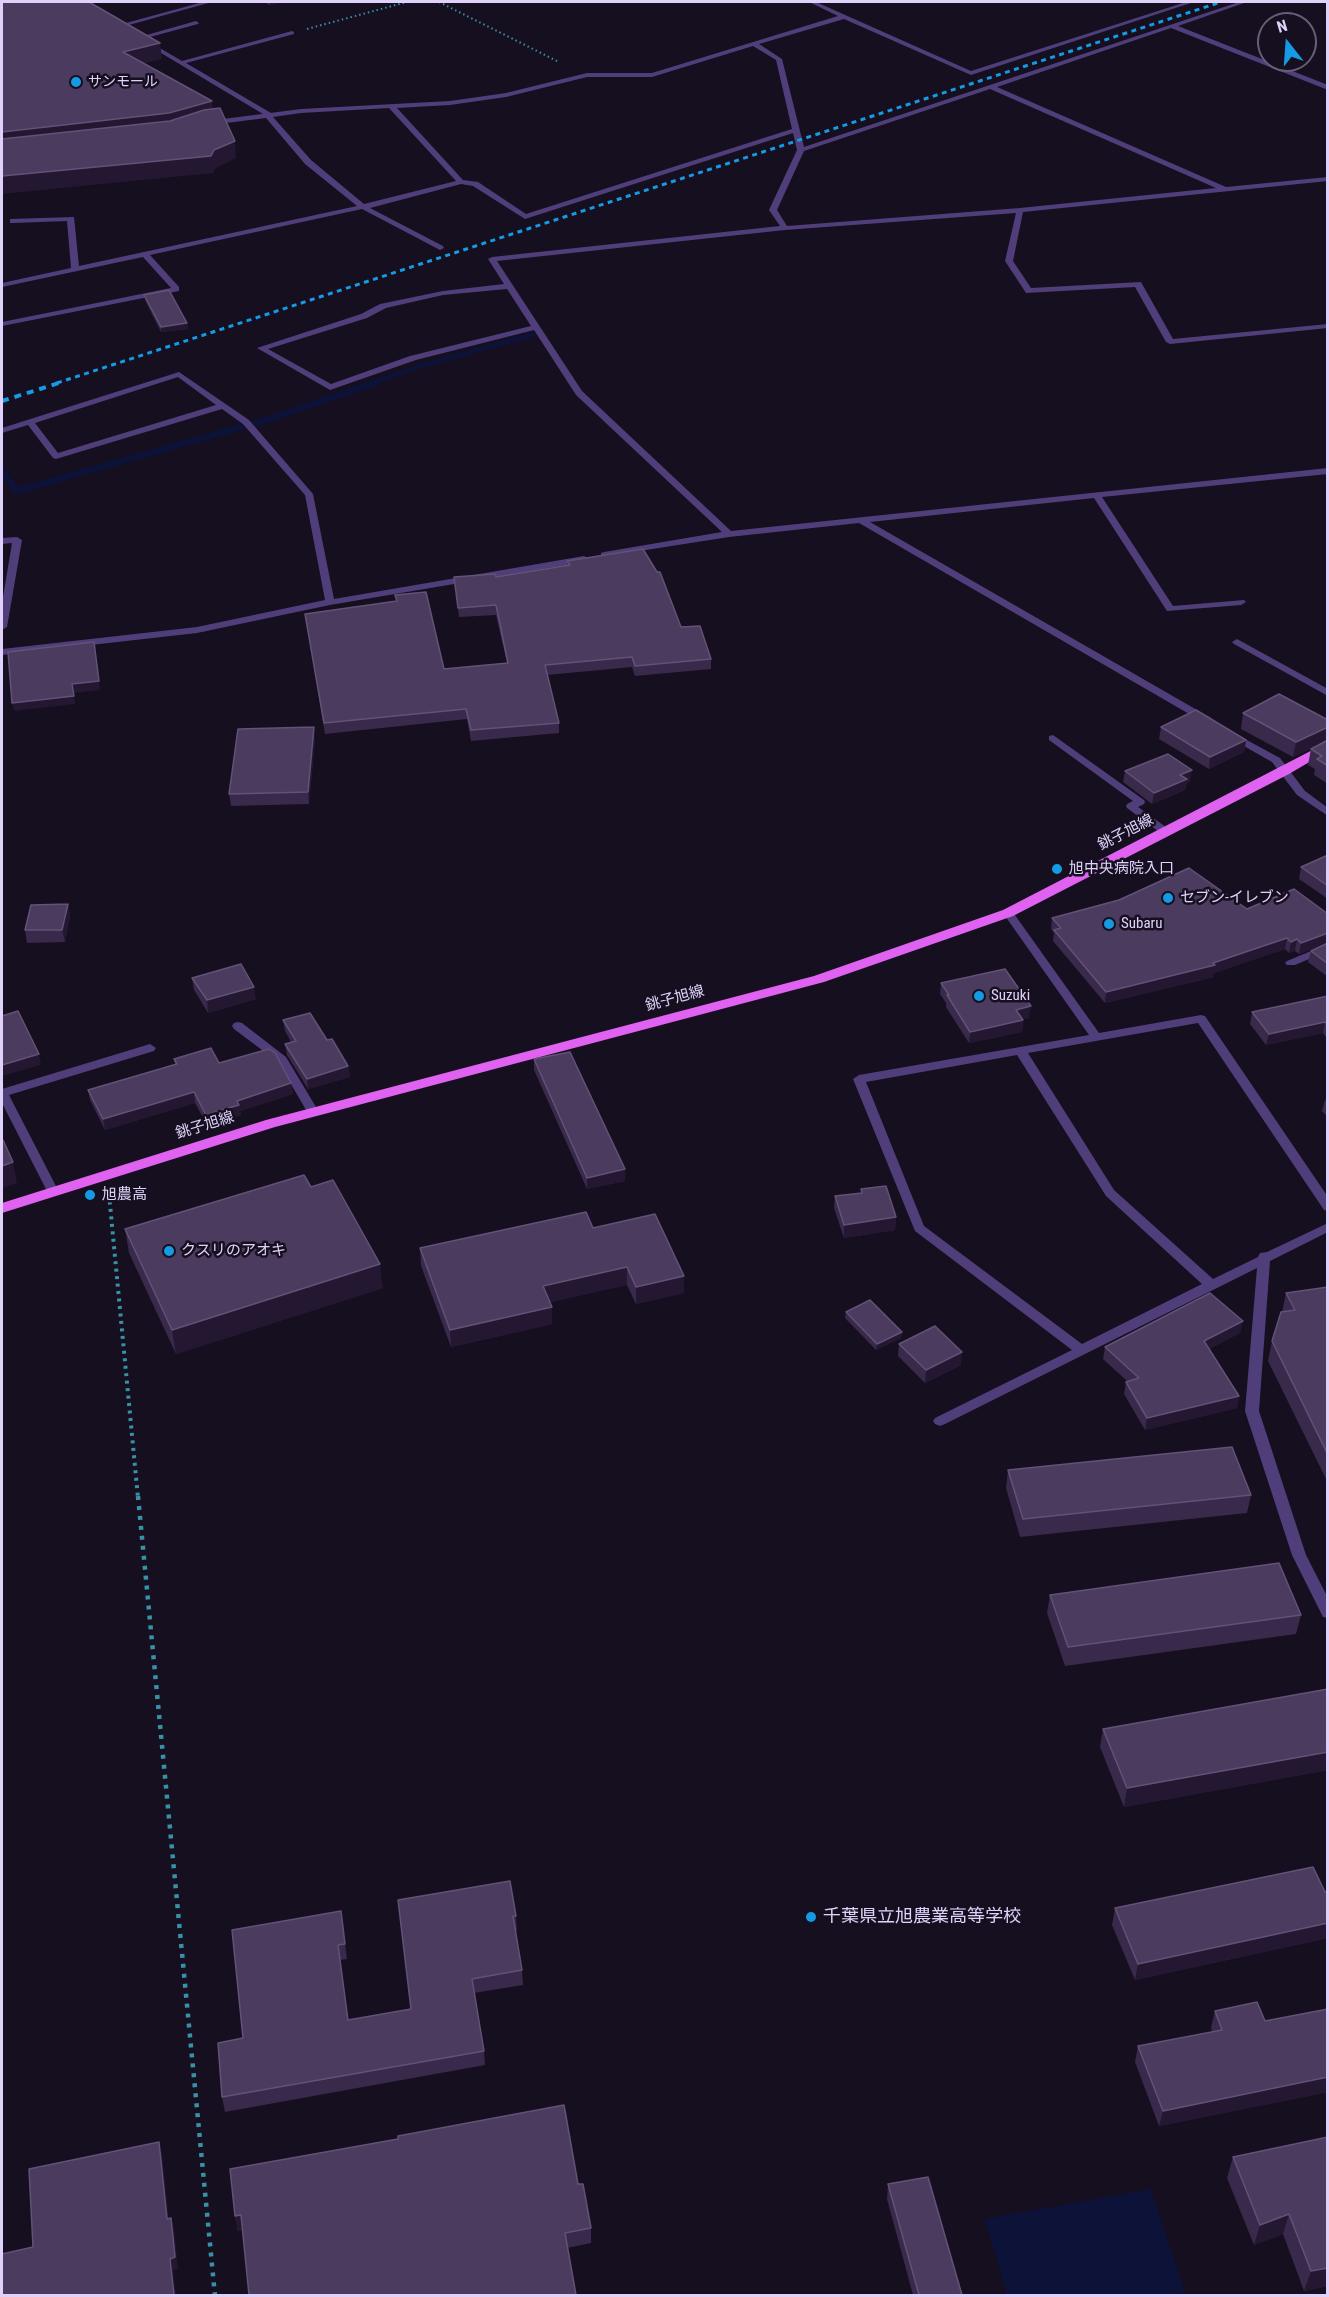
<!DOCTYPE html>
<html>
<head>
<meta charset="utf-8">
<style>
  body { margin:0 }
  #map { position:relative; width:1329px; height:2297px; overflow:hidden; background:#160f1f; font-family:"Roboto Condensed",sans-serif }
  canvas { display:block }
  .frame { position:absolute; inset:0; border:3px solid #e0d1fb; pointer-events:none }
  .north { position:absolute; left:1257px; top:12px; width:60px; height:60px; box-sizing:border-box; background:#160f1f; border:2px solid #675d77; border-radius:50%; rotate:343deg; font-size:16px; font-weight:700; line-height:24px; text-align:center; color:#e0d1fb }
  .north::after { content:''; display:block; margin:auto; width:21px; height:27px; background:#149be3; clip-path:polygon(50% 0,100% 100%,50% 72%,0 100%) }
</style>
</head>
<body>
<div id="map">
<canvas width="1329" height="2297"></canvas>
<div class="frame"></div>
<div class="north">N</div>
</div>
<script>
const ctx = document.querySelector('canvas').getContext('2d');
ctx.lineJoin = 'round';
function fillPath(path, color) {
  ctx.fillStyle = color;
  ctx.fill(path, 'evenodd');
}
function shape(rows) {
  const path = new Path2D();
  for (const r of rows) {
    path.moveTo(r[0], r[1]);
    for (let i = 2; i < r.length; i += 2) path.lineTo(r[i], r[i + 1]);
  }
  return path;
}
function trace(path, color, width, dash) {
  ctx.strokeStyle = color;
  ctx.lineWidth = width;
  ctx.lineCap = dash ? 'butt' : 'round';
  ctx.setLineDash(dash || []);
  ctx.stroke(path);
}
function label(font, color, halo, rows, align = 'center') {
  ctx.font = font + ' "Roboto Condensed","Noto Sans JP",sans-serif';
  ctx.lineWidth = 5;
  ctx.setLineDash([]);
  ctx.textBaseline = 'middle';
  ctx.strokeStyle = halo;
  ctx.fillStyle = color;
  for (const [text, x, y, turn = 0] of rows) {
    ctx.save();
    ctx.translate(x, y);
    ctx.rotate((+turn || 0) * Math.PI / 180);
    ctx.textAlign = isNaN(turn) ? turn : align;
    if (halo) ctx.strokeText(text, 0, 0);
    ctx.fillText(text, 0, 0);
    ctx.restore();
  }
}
const water = shape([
  [1151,2189,1185,2292,1164,2296,1007,2295,985,2219]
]);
const streamFar1 = shape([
  [372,383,427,364,532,335]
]);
const stream = shape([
  [2,472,17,491,266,420,377,382]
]);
const pathFar2 = shape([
  [439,2,559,62],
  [307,29,407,2]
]);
const pathFar1 = shape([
  [109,1194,138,1498]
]);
const path = shape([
  [138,1496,215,2296]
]);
const service = shape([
  [203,2,212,2,118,28,115,26,203,2],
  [196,21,199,23,198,24,139,40,136,38,196,21],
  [292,31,294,32,294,34,186,63,271,113,272,115,268,117,146,44,151,43,182,61,292,31],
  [1053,735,1144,800,1145,802,1144,804,1138,807,1170,830,1171,832,1170,834,1162,834,1127,808,1126,806,1127,804,1133,801,1049,740,1049,736,1053,735],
  [238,1022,242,1023,286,1057,319,1112,317,1115,309,1115,278,1062,234,1029,232,1026,234,1023,238,1022],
  [150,1044,156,1048,154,1051,9,1095,59,1192,57,1195,49,1195,2,1103,2,1089,150,1044]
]);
const minor = shape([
  [809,2,816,2,971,71,1186,2,1194,2,971,75,844,19,759,44,782,59,804,147,1239,2,1247,2,1178,26,1328,85,1328,90,1171,28,997,87,1226,187,1328,177,1328,181,1023,212,1013,261,1031,288,1141,282,1173,339,1328,324,1328,328,1170,344,1166,342,1135,287,1026,293,1005,261,1016,213,785,230,497,261,582,391,731,531,1328,468,1328,474,1102,497,1173,606,1244,600,1246,602,1241,605,1167,611,1094,498,870,522,1211,718,1211,722,1203,722,859,523,729,537,601,557,601,553,604,552,722,532,576,395,534,330,416,360,330,390,257,348,361,314,380,304,443,291,504,284,488,259,492,257,780,226,769,210,797,150,793,133,525,219,473,186,461,184,370,208,443,246,444,248,440,250,362,209,150,255,179,287,179,291,2,326,2,322,171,288,143,257,2,287,2,283,71,268,67,221,13,223,10,223,10,219,74,217,79,266,357,206,305,164,266,118,210,125,207,125,207,121,301,109,450,101,506,93,587,73,652,73,838,16,809,2],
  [753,46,776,60,792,129,526,214,478,182,463,180,397,108,450,105,506,97,587,77,652,77,753,46],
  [990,89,1216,188,1020,208,787,226,777,210,804,151,990,89],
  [389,108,456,181,364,204,311,160,273,117,301,113,389,108],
  [507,289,531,326,410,356,331,384,268,349,367,318,386,308,443,295,507,289],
  [179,372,249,420,313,494,334,599,584,556,589,559,584,562,330,605,197,633,2,655,2,649,197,627,325,600,305,495,243,424,222,409,56,459,53,458,28,425,2,433,2,428,179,372],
  [178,377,216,405,58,453,35,423,178,377],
  [17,537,22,540,7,627,2,630,2,603,12,543,2,544,2,538,17,537],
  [1237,639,1328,689,1328,696,1234,644,1232,642,1237,639],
  [1232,732,1280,758,1305,791,1328,808,1328,816,1297,795,1272,762,1228,737,1227,735,1232,732],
  [1008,910,1012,911,1099,1033,1201,1015,1205,1016,1328,1197,1328,1211,1324,1210,1198,1023,1028,1053,1114,1190,1213,1279,1258,1257,1260,1253,1267,1252,1328,1223,1328,1232,1270,1261,1259,1411,1306,1555,1328,1598,1328,1618,1323,1617,1292,1555,1245,1411,1257,1268,945,1424,940,1426,935,1424,933,1421,935,1418,1072,1350,915,1231,853,1079,859,1075,1089,1035,1003,913,1008,910],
  [1017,1055,1106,1196,1202,1284,1082,1344,924,1226,866,1082,1017,1055],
  [1328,944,1328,951,1295,965,1287,965,1285,963,1287,961,1328,944]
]);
const primary = shape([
  [1328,742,1328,751,1289,774,1013,916,824,982,275,1127,2,1213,2,1203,266,1120,814,976,1003,910,1328,742]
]);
const railFar1 = shape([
  [57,383,1221,2]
]);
const rail = shape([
  [2,401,62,382]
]);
const wall = shape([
  [263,2,284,2,270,5],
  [144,295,187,323,188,329,161,332,145,300],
  [567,561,681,627,711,659,711,669,635,676,632,667,547,675,559,723,559,733,471,741,467,719,325,734,305,614,396,601,395,595,444,669,507,663,496,615,459,617,454,577,496,577,567,566],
  [1243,713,1328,720,1328,784,1314,775,1315,769,1308,765,1311,749,1313,748,1293,757,1241,729],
  [1161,727,1246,740,1244,752,1209,769,1159,739],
  [315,739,309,804,231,806,229,794],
  [1125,771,1190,781,1187,783,1185,790,1152,804,1123,782],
  [1328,855,1328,899,1299,879,1301,867],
  [68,904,70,916,65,942,27,943,25,930],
  [1247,909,1328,914,1328,977,1308,962,1311,951,1327,943,1299,954,1295,951,1289,953,1285,949,1214,973,1214,977,1105,1003,1053,941,1054,933,1051,929,1052,918],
  [192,978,256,999,208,1013,194,990],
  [941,983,1029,1018,1023,1019,1022,1032,969,1043,946,1007,946,1003,940,994],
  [1328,996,1328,1040,1323,1033,1266,1045,1250,1024,1252,1012],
  [283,1020,327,1040,348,1066,350,1077,308,1089,287,1055,285,1044,291,1042,285,1031],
  [174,1059,219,1063,291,1083,293,1094,240,1111,241,1115,207,1125,195,1103,105,1130,90,1100,88,1090,175,1064],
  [534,1059,625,1181,587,1189,534,1070],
  [1328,1099,1328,1118,1322,1111,1325,1100],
  [311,1187,383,1288,176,1354,129,1253,125,1229],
  [861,1189,896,1217,895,1230,844,1238,834,1208,835,1196,861,1193],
  [593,1228,684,1293,636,1304,627,1285,550,1302,552,1324,451,1347,421,1266,420,1248],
  [1328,1287,1328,1483,1268,1361,1272,1341,1282,1312,1286,1293],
  [846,1312,902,1332,901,1338,876,1350,845,1318],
  [1243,1321,1240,1333,1209,1349,1239,1396,1237,1408,1145,1430,1124,1394,1126,1382,1127,1381,1103,1359,1105,1347],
  [899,1344,961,1365,925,1383,898,1356],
  [1008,1470,1251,1495,1247,1513,1020,1537,1006,1488],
  [1050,1595,1301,1615,1296,1634,1065,1666,1047,1613],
  [1328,1689,1328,1770,1124,1807,1100,1747,1103,1729],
  [1328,1891,1328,1938,1135,1980,1112,1925,1115,1908],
  [398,1900,516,1916,517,1931,515,1931,522,1970,523,1985,474,1993,484,2051,485,2065,225,2112,222,2097,243,2038,341,1911,347,1959,340,1960,348,2020,411,2009],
  [1328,2009,1328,2092,1159,2126,1135,2062,1138,2046,1212,2032,1211,2027,1215,2011,1265,2021],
  [1328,2137,1328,2286,1304,2291,1283,2234,1254,2245,1227,2178,1233,2157],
  [578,2184,591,2228,591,2243,567,2248,243,2230,238,2231,235,2216],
  [888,2184,962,2295,913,2295,887,2199]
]);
const shadedWall = shape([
  [270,2,284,2,270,5],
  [160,43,162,59,125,68,123,52],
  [212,101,214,117,2,150,2,132],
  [235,141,236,158,216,168,213,173,2,194,2,176],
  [187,323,188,329,161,332,161,327],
  [94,642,100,690,74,693,75,704,14,711,12,703,72,684],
  [314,727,315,739,309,804,308,792],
  [1328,727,1328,742,1293,757,1296,742],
  [1246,740,1244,752,1209,769,1210,757],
  [1192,770,1190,781,1187,783,1185,790,1152,804,1154,793,1180,775],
  [68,904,70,916,65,942,62,930],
  [1328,933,1328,943,1299,954,1301,943],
  [1287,938,1285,949,1214,973,1214,977,1105,1003,1106,992,1213,963],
  [1297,939,1295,951,1289,953,1291,942],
  [254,987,256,999,208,1013,207,1000],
  [1031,1006,1029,1018,1015,1021,1016,1010],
  [1023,1020,1022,1032,969,1043,970,1032],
  [1325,1022,1323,1033,1266,1045,1269,1034],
  [39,1054,41,1065,2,1076,2,1065],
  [348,1066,350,1077,308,1089,307,1079],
  [291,1083,293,1094,240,1111,241,1115,207,1125,206,1115,237,1101],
  [194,1092,195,1103,105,1130,103,1119],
  [13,1162,17,1183,2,1188,2,1166],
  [625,1169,625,1181,587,1189,587,1178],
  [896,1217,895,1230,844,1238,844,1225],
  [380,1264,383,1288,176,1354,172,1330],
  [627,1267,627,1285,544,1304,543,1286],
  [684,1276,684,1293,636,1304,636,1287],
  [552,1307,552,1324,451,1347,450,1330],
  [1243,1321,1240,1333,1202,1353,1204,1341],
  [902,1332,901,1338,876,1350,877,1344],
  [962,1352,961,1365,925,1383,926,1370],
  [1239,1396,1237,1408,1145,1430,1147,1418],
  [1328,1752,1328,1770,1124,1807,1127,1788],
  [1328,1923,1328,1938,1135,1980,1138,1964],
  [1328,2077,1328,2092,1159,2126,1163,2111],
  [159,2142,162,2154,170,2230,167,2219],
  [1289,2214,1283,2234,1254,2245,1260,2225],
  [241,2215,244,2230,238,2231,235,2216],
  [171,2218,174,2229,178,2269,173,2270,176,2295,174,2295,170,2259],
  [1328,2268,1328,2286,1304,2291,1311,2271]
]);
const building = shape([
  [2,2,89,2,160,43,123,52,212,101,169,113,2,132,2,2],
  [220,108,235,141,214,150,211,156,2,176,2,139,170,121,204,110,220,108],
  [169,290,187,323,161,327,144,295,169,290],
  [643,549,657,572,660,572,681,627,700,626,711,659,635,666,632,657,545,665,559,723,471,730,466,709,324,723,305,614,397,601,395,595,426,592,444,669,508,663,496,605,458,608,454,577,495,574,496,577,570,565,567,561,643,549],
  [94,642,99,681,72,684,74,696,12,703,8,652,94,642],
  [1279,694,1328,720,1328,727,1296,742,1243,713,1279,694],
  [1196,710,1246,740,1210,757,1161,727,1196,710],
  [314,727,308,792,229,794,238,729,314,727],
  [1328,740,1328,766,1317,759,1322,756,1311,749,1328,740],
  [1168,754,1192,770,1180,775,1187,779,1154,793,1125,771,1168,754],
  [1328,855,1328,886,1301,867,1328,855],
  [1189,868,1247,909,1294,889,1328,914,1328,933,1301,943,1297,939,1291,942,1287,938,1213,963,1215,965,1106,992,1054,930,1061,928,1052,918,1119,900,1189,868],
  [68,904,62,930,25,930,31,905,68,904],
  [1328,943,1328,964,1311,951,1328,943],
  [241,964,254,987,207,1000,192,978,241,964],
  [1005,969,1031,1006,1016,1010,1023,1020,970,1032,947,995,949,995,941,983,1005,969],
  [1328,996,1328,1025,1325,1022,1269,1034,1252,1012,1328,996],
  [18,1011,39,1054,2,1065,2,1016,18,1011],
  [310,1013,327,1040,332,1039,348,1066,307,1079,285,1044,296,1041,283,1020,310,1013],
  [211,1048,219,1063,269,1049,275,1053,291,1083,237,1101,239,1105,206,1115,194,1092,103,1119,88,1090,177,1064,174,1059,211,1048],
  [570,1052,625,1169,587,1178,534,1059,570,1052],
  [2,1140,3,1140,13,1162,2,1166,2,1140],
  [304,1175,311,1187,333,1180,380,1264,172,1330,125,1229,304,1175],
  [886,1186,896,1217,844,1225,835,1196,862,1193,861,1189,886,1186],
  [586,1212,593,1228,655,1214,684,1276,636,1287,627,1267,543,1286,552,1307,450,1330,420,1248,586,1212],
  [1328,1287,1328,1455,1272,1341,1281,1312,1295,1310,1286,1293,1328,1287],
  [1210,1293,1243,1321,1204,1341,1239,1396,1147,1418,1126,1382,1139,1378,1105,1347,1210,1293],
  [870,1300,902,1332,877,1344,846,1312,870,1300],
  [935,1326,962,1352,926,1370,899,1344,935,1326],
  [1232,1447,1251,1495,1023,1519,1008,1470,1232,1447],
  [1279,1563,1301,1615,1068,1647,1050,1595,1279,1563],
  [1328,1689,1328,1752,1127,1788,1103,1729,1328,1689],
  [1313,1867,1325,1892,1328,1891,1328,1923,1138,1964,1115,1908,1313,1867],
  [510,1881,516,1916,513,1916,522,1970,472,1979,484,2051,222,2097,218,2043,243,2038,232,1930,341,1911,345,1944,338,1945,348,2020,411,2009,398,1900,510,1881],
  [1257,2002,1265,2021,1328,2009,1328,2077,1163,2111,1138,2046,1222,2030,1215,2011,1257,2002],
  [564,2105,578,2184,583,2184,591,2228,565,2233,576,2295,249,2295,241,2215,235,2216,230,2169,398,2139,398,2136,564,2105],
  [1328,2137,1328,2268,1311,2271,1289,2214,1260,2225,1233,2157,1328,2137],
  [159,2142,167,2219,171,2218,175,2257,170,2259,174,2295,2,2295,2,2254,33,2247,29,2169,159,2142],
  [928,2177,962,2295,919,2295,888,2184,928,2177]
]);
const markers = [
  [76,82,6,"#149be3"],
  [1057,869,6,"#149be3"],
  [1168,898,6,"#149be3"],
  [1109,924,6,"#149be3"],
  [979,996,6,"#149be3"],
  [90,1195,6,"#149be3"],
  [169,1251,6,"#149be3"],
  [811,1917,6,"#149be3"]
];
const farPoinames = [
  ["サンモール",88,82]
];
const streetNames = [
  ["銚子旭線",1126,833,-27],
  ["銚子旭線",675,999,-15],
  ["銚子旭線",205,1126,-17]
];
const poiNames = [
  ["旭中央病院入口",1069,869],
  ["セブン-イレブン",1180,898],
  ["Subaru",1121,924],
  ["Suzuki",991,996],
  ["旭農高",102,1195],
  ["クスリのアオキ",181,1251]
];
const nearPoinames = [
  ["千葉県立旭農業高等学校",823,1917]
];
fillPath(water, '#0d1239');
trace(streamFar1, '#0d1239', 5);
trace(stream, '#0d1239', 7);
trace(pathFar2, '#3892a7', 2, [1.5, 3]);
trace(pathFar1, '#3892a7', 4, [3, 4.5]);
trace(path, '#3892a7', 4.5, [4, 6]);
fillPath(service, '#4f3e7a');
fillPath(minor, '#4f3e7a');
fillPath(primary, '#df62f1');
trace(railFar1, '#149be3', 3, [5, 4.5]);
trace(rail, '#149be3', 4, [7, 6]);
fillPath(wall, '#39294b');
fillPath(shadedWall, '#231732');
fillPath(building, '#4b3b5e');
trace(building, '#625277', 1.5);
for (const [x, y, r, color] of markers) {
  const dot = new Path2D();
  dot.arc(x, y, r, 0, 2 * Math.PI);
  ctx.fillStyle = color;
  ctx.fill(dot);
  trace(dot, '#160f1f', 2);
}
label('14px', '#e0d1fb', '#160f1f', farPoinames, 'left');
label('15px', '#e0d1fb', '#160f1f', streetNames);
label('15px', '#e0d1fb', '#160f1f', poiNames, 'left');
label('18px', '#e0d1fb', '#160f1f', nearPoinames, 'left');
</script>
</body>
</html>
